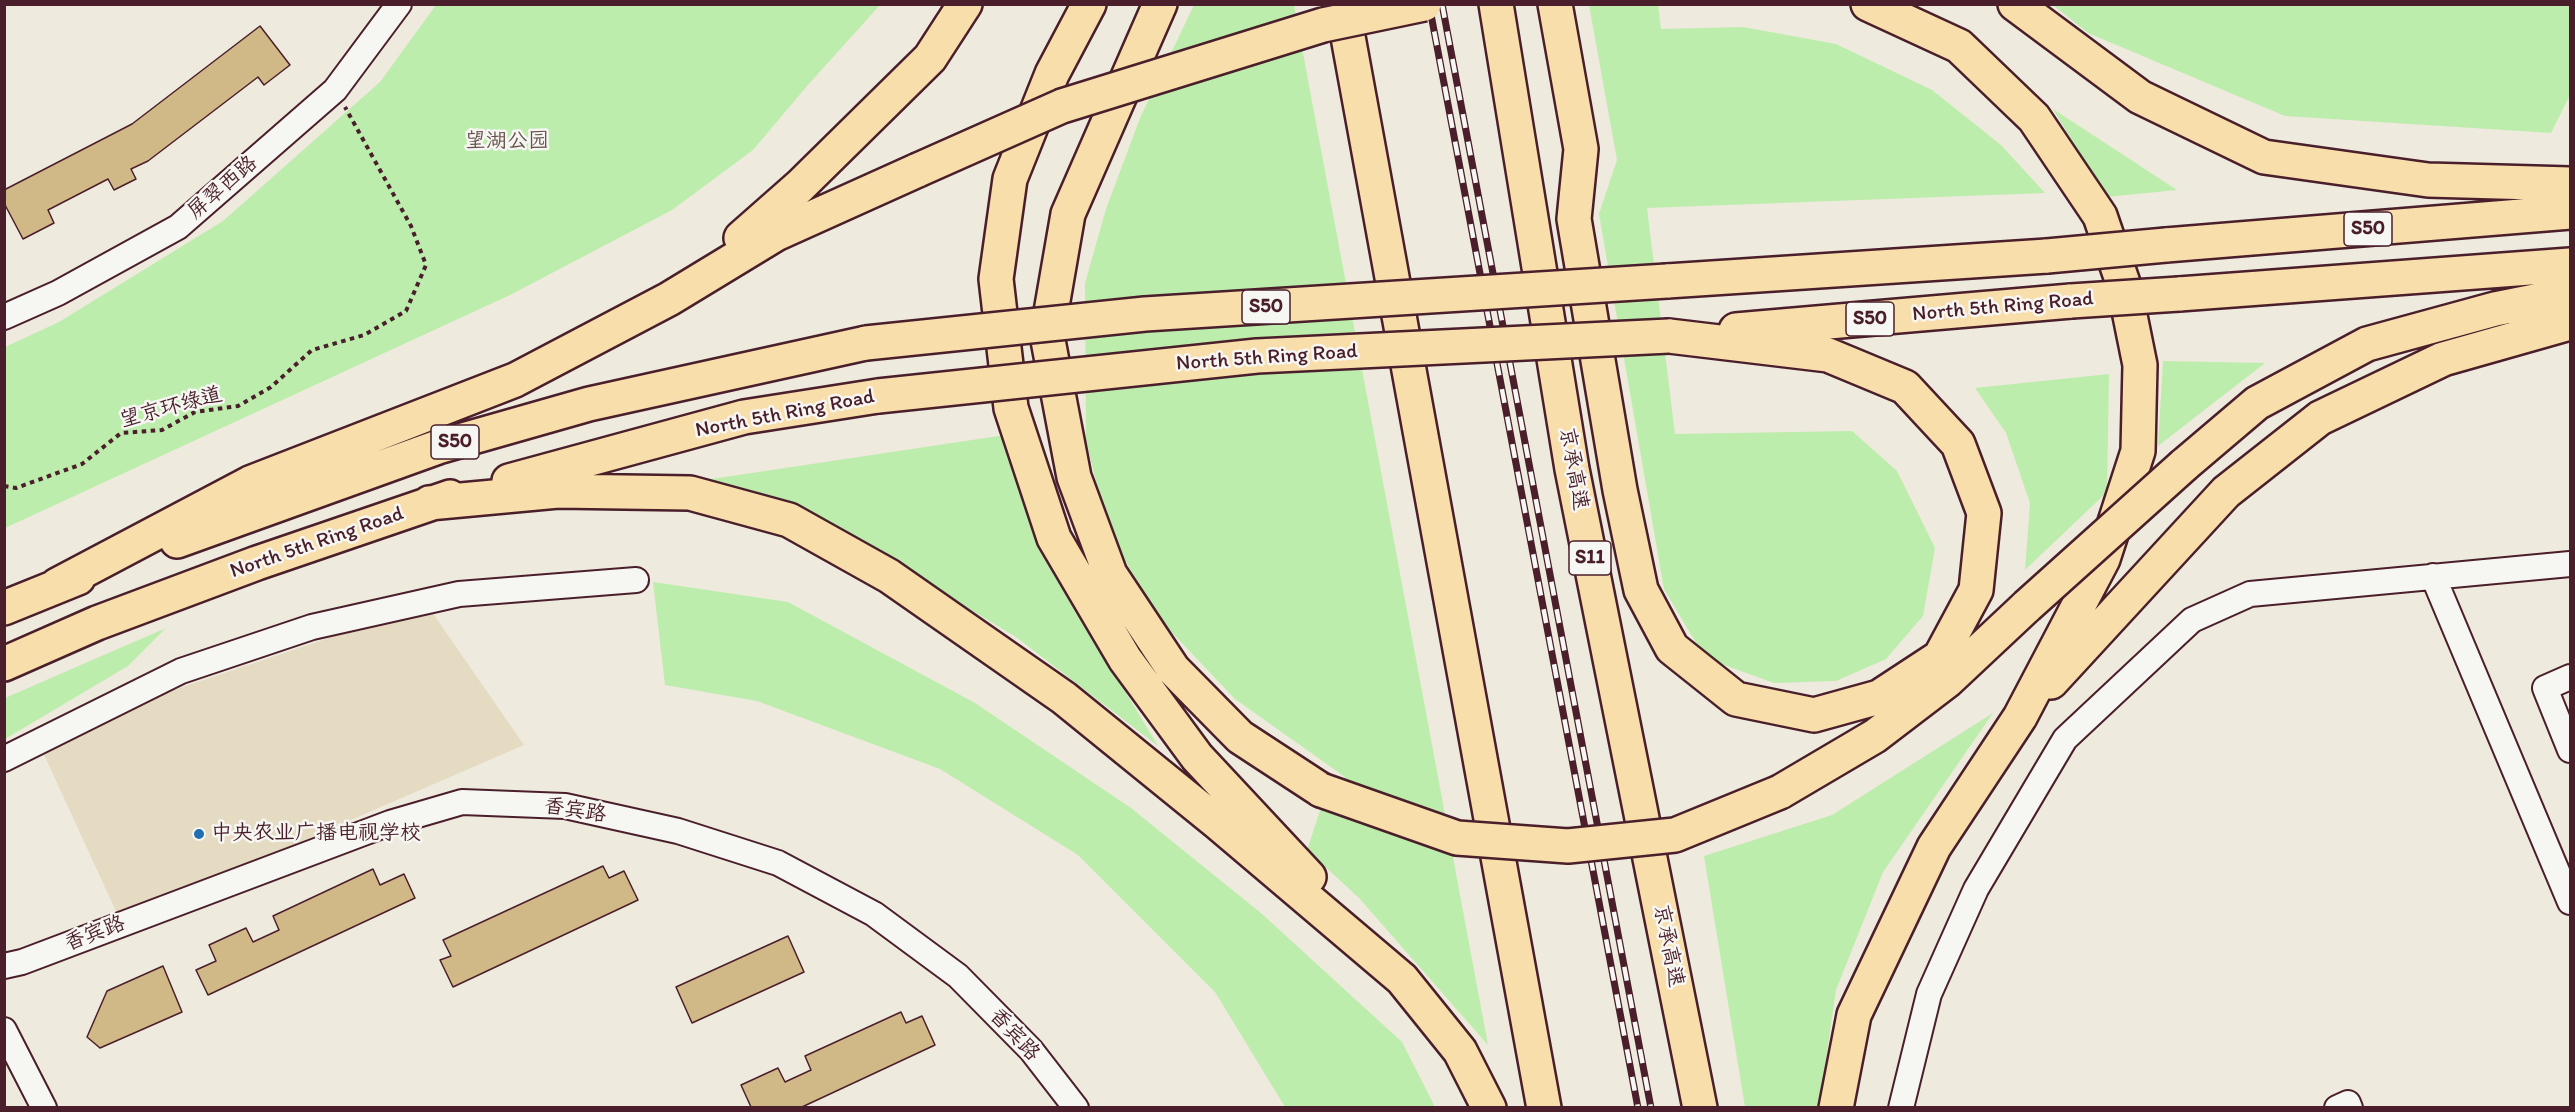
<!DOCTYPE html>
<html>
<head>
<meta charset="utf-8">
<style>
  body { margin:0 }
  #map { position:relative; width:2575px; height:1112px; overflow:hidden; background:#eeeadd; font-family:Itim,sans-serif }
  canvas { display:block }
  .frame { position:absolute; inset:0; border:6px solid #4a1f2b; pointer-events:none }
</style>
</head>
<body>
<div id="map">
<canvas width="2575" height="1112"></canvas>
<div class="frame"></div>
</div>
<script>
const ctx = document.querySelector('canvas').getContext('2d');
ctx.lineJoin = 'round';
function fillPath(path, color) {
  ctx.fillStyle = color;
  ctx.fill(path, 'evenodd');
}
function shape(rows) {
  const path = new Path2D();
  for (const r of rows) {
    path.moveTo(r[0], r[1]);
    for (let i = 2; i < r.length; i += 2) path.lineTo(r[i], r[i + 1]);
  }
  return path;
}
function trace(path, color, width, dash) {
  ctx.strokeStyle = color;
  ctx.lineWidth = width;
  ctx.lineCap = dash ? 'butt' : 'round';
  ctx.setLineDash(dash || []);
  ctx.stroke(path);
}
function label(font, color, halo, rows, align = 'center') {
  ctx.font = font + ' Itim,"LXGW WenKai TC",sans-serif';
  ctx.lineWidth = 5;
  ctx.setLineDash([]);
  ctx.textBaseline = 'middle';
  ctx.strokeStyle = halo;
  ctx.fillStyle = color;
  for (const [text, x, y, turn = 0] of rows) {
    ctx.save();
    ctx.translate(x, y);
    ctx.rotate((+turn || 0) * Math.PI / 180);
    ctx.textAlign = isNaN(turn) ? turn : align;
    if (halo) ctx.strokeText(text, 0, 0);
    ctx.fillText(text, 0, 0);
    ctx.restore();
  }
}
const built = shape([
  [427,605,524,745,120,920,41,748,111,711]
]);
const green = shape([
  [436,5,880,5,807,86,753,150,672,210,510,295,5,528,5,347,59,322,223,221,380,82],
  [1194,5,1294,5,1488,1045,1359,898,1307,850,1321,808,1345,777,1235,699,1164,624,1108,533,1086,439,1085,283,1106,209,1140,118],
  [1589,5,1658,5,1661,29,1743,27,1836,44,1932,90,2001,145,2045,193,1647,208,1675,434,1852,431,1897,471,1935,548,1923,616,1886,659,1836,681,1774,683,1705,658,1664,589,1599,214,1617,160],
  [2053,5,2570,5,2570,95,2551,133,2285,116,2088,33],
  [2053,109,2177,190,2106,197],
  [2163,361,2265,363,2158,446],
  [2109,374,2107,492,2025,570,2030,503,2006,433,1975,388],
  [1005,435,1037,531,1076,610,1158,746,1016,637,839,531,705,480],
  [653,582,788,602,975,703,1131,808,1262,914,1402,1042,1435,1107,1285,1107,1215,992,1078,855,940,769,757,701,665,685],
  [166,628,128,666,5,739,5,698],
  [1993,713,1883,872,1836,990,1819,1107,1745,1107,1704,856,1832,815]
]);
const building = shape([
  [260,26,290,65,264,85,258,77,148,161,131,169,136,179,114,190,108,179,48,210,54,223,23,239,4,203,4,190,132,124,260,26],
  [603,866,609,878,624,871,638,900,453,987,440,960,451,956,443,940,603,866],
  [373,869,380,885,404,874,415,898,208,995,196,970,216,961,209,945,246,928,253,942,279,930,273,916,373,869],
  [788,936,804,972,692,1023,676,987,788,936],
  [163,966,182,1012,100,1048,87,1037,107,991,163,966],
  [901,1012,906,1023,922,1016,935,1045,802,1107,751,1107,741,1085,778,1068,785,1082,811,1070,805,1056,901,1012]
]);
const path = shape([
  [4,486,16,488,82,464,121,433,162,430,195,412,238,406,271,387,312,350,364,335,406,311,426,265,411,226,345,107]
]);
const minor = shape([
  [4,317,58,293,178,227,335,90,399,4],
  [2433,576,2570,902],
  [2570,677,2545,688,2570,750],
  [4,759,181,671,312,627,459,594,636,580],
  [4,966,22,962,390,823,462,802,565,806,678,831,778,863,874,914,958,976,1031,1050,1076,1108],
  [4,1030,44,1108],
  [1901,1108,1929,994,1976,889,2065,739,2192,620,2250,594,2570,564],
  [2337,1108,2348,1103,2350,1108]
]);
const highway = shape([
  [1089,4,1052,74,1010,179,996,279,1011,408,1054,538,1125,659,1197,757,1309,877],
  [1160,4,1068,214,1047,335,1074,477,1110,574,1173,669,1240,737,1321,790],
  [1342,4,1544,1108],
  [1496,4,1572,469,1700,1108],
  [1555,4,1581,149,1574,219,1620,490,1641,590,1672,648,1736,699,1814,715,1879,697,1940,657,1976,590,1984,513,1958,444,1905,387,1828,355,1669,336],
  [2015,4,2140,97,2264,157,2428,180,2570,184],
  [741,238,800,186,930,58,965,4],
  [2166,245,2570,212],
  [1667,281,2047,256],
  [2179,294,2570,265],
  [1736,330,2071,301],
  [2184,465,2257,403,2367,344,2495,309,2570,294],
  [509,481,744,417,878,396],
  [429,503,558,491,690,493,789,520,889,576,1064,698,1218,823,1402,979,1460,1051,1489,1108],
  [177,541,438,447,589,404,866,343],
  [57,585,250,483,515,380,669,299,776,234,918,170],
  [4,608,78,578],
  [4,664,97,623,257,563,450,497],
  [2051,682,2226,492,2320,418,2443,359,2570,323],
  [1780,792,1875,736,1947,681,2027,606],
  [1836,1108,1854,1015,1934,847,2020,717,2103,559,2138,451,2140,365,2124,286,2100,216,2034,118,1959,46,1868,4]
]);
const rail = shape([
  [1429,4,1638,1108],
  [1442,4,1651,1108]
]);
const highwayBridge = shape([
  [918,170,1062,106,1323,25,1424,4],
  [2047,256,2166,245],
  [2071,301,2179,294],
  [866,343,1145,314,1667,281],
  [878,396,1257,356,1669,336],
  [2027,606,2184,465],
  [1321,790,1457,838,1568,846,1675,835,1780,792]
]);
const markers = [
  [199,834,6,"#1f6fb2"]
];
const shields = [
  [2368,229,48],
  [1266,307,48],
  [1870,319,48],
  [455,442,48],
  [1590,558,42]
];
const shieldNames = [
  ["S50",2368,229],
  ["S50",1266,307],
  ["S50",1870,319],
  ["S50",455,442],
  ["S11",1590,558]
];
const parkNames = [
  ["望湖公园",507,142]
];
const streetNames = [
  ["屏翠西路",223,188,-41],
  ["North 5th Ring Road",2003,307,-5],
  ["North 5th Ring Road",1267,358,-4],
  ["望京环绿道",171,408,-15],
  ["North 5th Ring Road",785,414,-11],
  ["京承高速",1573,469,80],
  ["North 5th Ring Road",317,543,-19],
  ["香宾路",575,811,9],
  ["香宾路",95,934,-21],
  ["京承高速",1668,946,79],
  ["香宾路",1014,1035,47]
];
const poiNames = [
  ["中央农业广播电视学校",211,834]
];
fillPath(built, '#e5dbc3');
fillPath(green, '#bdedac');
fillPath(building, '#d0b887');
trace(building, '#4a1f2b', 1.5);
trace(minor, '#4a1f2b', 28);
trace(highway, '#4a1f2b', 38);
trace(path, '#4a1f2b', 4, [4.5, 4.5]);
trace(minor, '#f6f6f2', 24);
trace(highway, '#f8deab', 33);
trace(rail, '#4a1f2b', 7);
trace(rail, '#f6f6f2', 4.5, [14]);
trace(highwayBridge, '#4a1f2b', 38, []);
trace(highwayBridge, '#f8deab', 33);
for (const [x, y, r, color] of markers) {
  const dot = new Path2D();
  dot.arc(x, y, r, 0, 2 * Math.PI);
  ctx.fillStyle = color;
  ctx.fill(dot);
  trace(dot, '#f6f6f2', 2);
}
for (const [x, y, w] of shields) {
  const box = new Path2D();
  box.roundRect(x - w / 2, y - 17, w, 34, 4.5);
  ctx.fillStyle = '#f6f6f2';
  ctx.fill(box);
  trace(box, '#4a1f2b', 1.5);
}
label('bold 20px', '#4a1f2b', null, shieldNames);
label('21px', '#67524b', '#f6f6f2', parkNames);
label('21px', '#4a1f2b', '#f6f6f2', streetNames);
label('21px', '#4a1f2b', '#f6f6f2', poiNames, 'left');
</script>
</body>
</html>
